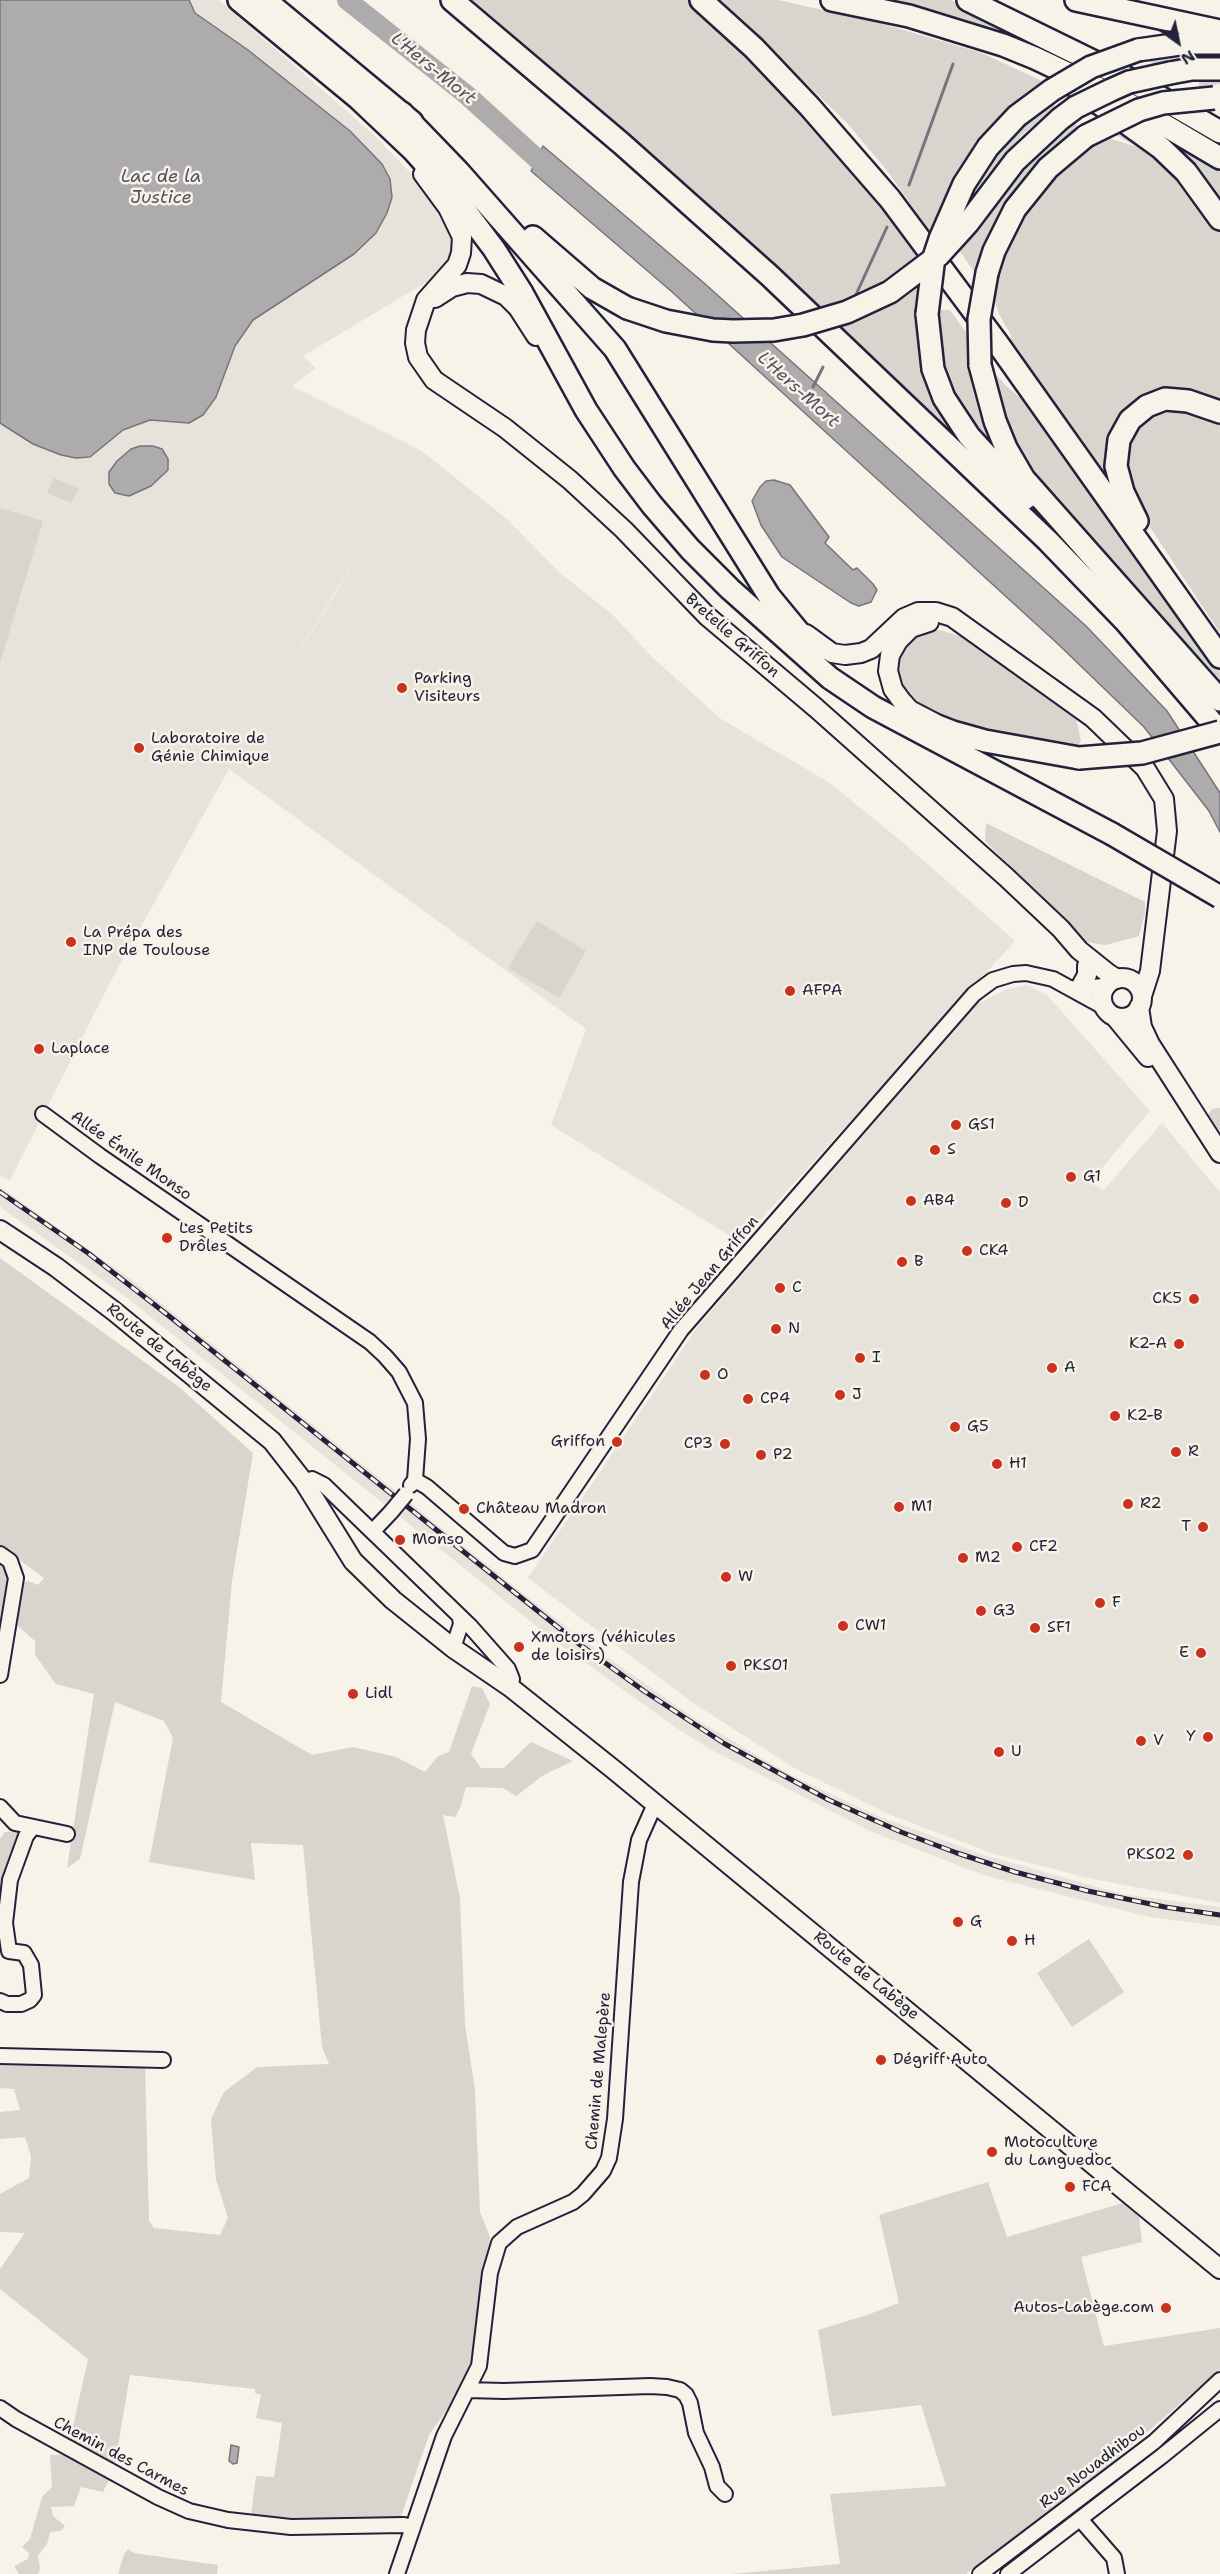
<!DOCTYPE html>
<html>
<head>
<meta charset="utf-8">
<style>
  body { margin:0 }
  #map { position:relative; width:1220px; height:2574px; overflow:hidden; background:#f7f3e8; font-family:"Shantell Sans",sans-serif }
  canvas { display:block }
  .north { position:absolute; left:1148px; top:12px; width:60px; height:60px; -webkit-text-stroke:4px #f7f3e8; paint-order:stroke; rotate:147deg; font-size:16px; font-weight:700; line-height:24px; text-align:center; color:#22223b }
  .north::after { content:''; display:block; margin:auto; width:21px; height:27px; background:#22223b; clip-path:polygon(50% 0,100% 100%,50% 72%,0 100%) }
</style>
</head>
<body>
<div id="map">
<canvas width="1220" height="2574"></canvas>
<div class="north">N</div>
</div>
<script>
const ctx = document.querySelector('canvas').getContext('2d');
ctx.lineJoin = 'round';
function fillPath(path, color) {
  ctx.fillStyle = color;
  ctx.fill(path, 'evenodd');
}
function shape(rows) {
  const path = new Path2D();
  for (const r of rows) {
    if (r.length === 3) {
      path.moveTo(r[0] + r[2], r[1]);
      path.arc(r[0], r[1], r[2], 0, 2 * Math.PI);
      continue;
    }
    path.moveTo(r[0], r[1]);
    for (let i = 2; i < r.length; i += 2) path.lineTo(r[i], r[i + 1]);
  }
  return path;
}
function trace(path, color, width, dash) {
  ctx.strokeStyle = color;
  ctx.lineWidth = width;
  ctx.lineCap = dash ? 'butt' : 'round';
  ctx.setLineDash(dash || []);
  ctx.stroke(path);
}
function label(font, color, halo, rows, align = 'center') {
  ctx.font = font + ' "Shantell Sans",sans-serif';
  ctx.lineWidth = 5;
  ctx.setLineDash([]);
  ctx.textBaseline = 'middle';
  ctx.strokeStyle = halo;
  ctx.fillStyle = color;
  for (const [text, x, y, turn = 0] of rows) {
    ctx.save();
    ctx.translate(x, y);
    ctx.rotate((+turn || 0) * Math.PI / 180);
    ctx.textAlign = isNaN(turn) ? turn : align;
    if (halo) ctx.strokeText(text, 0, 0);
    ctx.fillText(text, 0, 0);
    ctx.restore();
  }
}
const built = shape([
  [0,0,219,0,373,134,425,188,448,222,453,242,451,256,433,278,303,356,316,368,292,386,422,451,507,519,561,574,612,614,652,657,721,719,830,783,906,845,1015,941,740,1242,551,1125,586,1029,229,769,114,975,10,1180,0,1176],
  [348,571,349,571,277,688,307,638],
  [1027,985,1047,995,1150,1111,1091,1181,1103,1191,1162,1123,1220,1192,1220,1903,1088,1878,991,1853,891,1815,796,1769,693,1703,528,1578,699,1325,977,1004,1007,989],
  [0,1187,132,1280,516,1588,583,1640,691,1716,789,1774,878,1816,984,1855,1122,1894,1220,1907,1220,1926,1149,1917,983,1875,870,1831,710,1749,678,1729,551,1638,121,1293,0,1207]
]);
const green = shape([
  [463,0,694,0,767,70,924,253,905,268,871,289,831,306,815,310],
  [720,0,778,0,873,21,982,53,1042,81,1004,113,973,149,955,176,930,231,885,168,846,122],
  [873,0,951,0,1135,92,1220,143,1220,149,1195,133],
  [1220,49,1220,60,1192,60,1156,65,1140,57],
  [1198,74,1220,74,1220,84,1199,87],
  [1048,101,1056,107,1021,136,989,174,964,210,980,172,1015,129],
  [1071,121,1080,128,1057,145,1037,164,1006,204,992,228,975,273,958,249,1009,181],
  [1122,127,1196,193,1190,198,1208,213,1220,230,1220,405,1151,396,1108,472,1103,474,1008,339,1012,337,999,314,993,295,996,271,1013,230,1051,176,1102,136,1137,147,1111,132],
  [1154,134,1166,137,1220,169,1220,207],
  [919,284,916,314,917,339,925,371,967,447,964,452,833,326,875,311],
  [937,310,950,310,968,335,971,382,979,413,1001,461,975,435,939,370],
  [989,366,1006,386,1030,406,1220,672,1220,687,1182,642,1060,508,1023,462,1002,414],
  [1172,410,1185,411,1220,423,1220,633,1144,518,1127,482,1126,451,1131,434,1149,416],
  [54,478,79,488,71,503,47,493],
  [0,508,43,521,0,663],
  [940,630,960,636,984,651,1076,719,1081,740,1078,746,1070,751,1011,738,918,706,906,693,897,675,896,656,908,640,922,631],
  [986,823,1145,902,1145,913,1139,936,1106,945,1086,942,985,841],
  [537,921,586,951,559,998,508,968],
  [1220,1108,1220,1135,1207,1116,1212,1109],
  [0,1258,179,1387,253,1453,232,1581,221,1702,312,1755,353,1747,396,1757,425,1772,438,1756,449,1752,472,1686,482,1688,490,1704,471,1754,481,1768,504,1768,531,1742,573,1761,542,1776,516,1796,503,1788,466,1787,461,1806,455,1817,443,1815,460,1898,465,2025,475,2090,480,2212,490,2237,470,2377,429,2435,399,2522,251,2516,256,2476,274,2477,282,2423,256,2418,261,2395,255,2393,255,2389,130,2375,115,2464,70,2440,88,2359,0,2289,0,2269,25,2233,0,2232,0,2194,29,2178,31,2156,25,2137,0,2139,0,2112,20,2110,14,2089,0,2088,0,2061,145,2065,149,2221,154,2228,220,2235,228,2218,216,2180,211,2119,224,2092,257,2067,329,2064,322,2047,303,1845,251,1843,255,1880,149,1862,173,1738,164,1721,115,1702,80,1859,67,1868,94,1694,56,1684,35,1655,35,1641,2,1612,0,1615,0,1565,8,1570,9,1585,16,1588,28,1581,38,1585,44,1578,0,1546],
  [22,1831,0,1933,0,1839,5,1832],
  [1089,1939,1124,1992,1072,2027,1037,1973],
  [988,2182,1007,2237,1123,2203,1139,2217,1142,2242,1081,2257,1104,2346,1220,2328,1220,2369,1107,2467,966,2574,731,2574,840,2564,830,2494,946,2486,921,2405,832,2416,818,2330,867,2315,899,2303,879,2215],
  [68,2454,111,2476,103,2492,81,2487,74,2506,51,2507,53,2516,65,2526,61,2531,50,2532,47,2544,38,2555,40,2569,38,2574,19,2574,14,2566,28,2559,29,2553,22,2547,30,2539,42,2497,52,2487,50,2455],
  [128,2549,134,2553,218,2565,217,2574,118,2574,124,2554]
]);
const water = shape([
  [0,0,189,0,195,13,248,50,350,131,382,164,390,179,392,197,387,213,376,233,354,254,253,320,235,346,216,397,203,415,189,423,150,420,123,430,90,457,76,458,61,455,33,444,0,423,0,0],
  [543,146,704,283,1086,626,1167,711,1220,793,1220,832,1209,811,1144,727,1058,644,671,291,531,171,543,146],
  [140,446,153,446,162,449,168,459,168,470,151,486,129,496,115,493,109,484,109,472,117,461,131,449,140,446],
  [774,480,790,485,829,537,825,543,853,570,857,568,873,584,877,590,871,602,859,606,851,603,782,557,761,525,752,501,760,487,766,481,774,480],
  [231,2445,239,2447,237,2463,233,2464,229,2461,231,2445]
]);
const stream = shape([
  [909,185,953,64],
  [854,299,887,227],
  [813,387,823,367]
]);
const river = shape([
  [347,0,468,96,556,176]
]);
const minor = shape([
  [1075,988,1106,986],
  [43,1114,100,1156,370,1342,385,1356,399,1372,415,1403,418,1439,415,1480,411,1485],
  [415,1480,427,1487,504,1553,515,1556,532,1550,681,1330,974,994,993,980,1013,974,1026,973,1053,979,1104,1007],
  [304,1482,312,1479,324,1485,470,1626,508,1669,512,1679,510,1687],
  [374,1530,391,1512],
  [0,1554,10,1561,16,1578,0,1675],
  [453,1648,461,1624,460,1618],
  [0,1807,15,1823,67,1834],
  [0,2001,7,2004,21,2004,30,2000,34,1995,31,1965,24,1953,9,1951,5,1923,10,1880,26,1836,33,1827],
  [0,2056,163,2060],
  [467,2390,504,2391,650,2386,667,2387,680,2390,686,2395,690,2403,696,2433,712,2467,717,2486,725,2494],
  [0,2408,16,2419,158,2497,189,2511,228,2520,291,2527,404,2525,412,2527],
  [1080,2519,1114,2558,1117,2574],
  [397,2574,444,2436,479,2366,490,2273,499,2243,517,2227,573,2202,583,2194,603,2171,609,2158,615,2119,631,1882,639,1840,655,1804],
  [980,2574,1154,2442,1220,2380],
  [1008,2574,1162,2456,1220,2409]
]);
const major = shape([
  [423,174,448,208,462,237,461,253,457,265,426,300,416,330,415,343,418,357,434,380,505,428,570,480,624,530,707,616,816,708,1006,877,1061,929,1079,950,1109,974,1117,979],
  [435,298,452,287,467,283,481,284,506,296,518,308,536,336],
  [929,622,911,628,898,641,890,655,888,671,893,689,901,700,910,710,935,723],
  [806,634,832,653,845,655,861,653,871,649,904,618,918,612,936,612,952,617,1093,718,1145,768,1164,799,1167,831,1150,971,1142,996],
  [1122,998,20],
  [1081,986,1087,975,1087,966],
  [1139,1007,1142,1027,1150,1044,1220,1153],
  [1115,1017,1148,1057],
  [0,1230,56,1267,115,1312,272,1441,304,1482,353,1561,393,1600,453,1648,510,1687,613,1769,1220,2269]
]);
const highway = shape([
  [239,0,359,99,413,150,455,197,494,249,522,293,586,410,624,468,652,505,690,549,730,589,830,678,873,707,1112,834],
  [265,0,412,122],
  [452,0,622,144,770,276,1047,540,1126,622,1220,732],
  [701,0,754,48,810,107,890,199,998,344,1220,657],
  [832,0,909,16,1003,45,1035,58,1115,96,1220,158],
  [968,0,1125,77,1220,132],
  [1076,0,1220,31],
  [1138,50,1187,43,1220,43],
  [1170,73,1192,69,1220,69],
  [1080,93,1100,104,1161,148,1186,172,1220,219],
  [402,113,458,171,615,349,769,596,816,653],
  [533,237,592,288,627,308],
  [987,273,994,251,1015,209,1048,168,1086,136],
  [927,314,933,369,944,398,969,436,1026,498],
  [980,365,995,421,1006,448,1024,479,1220,700],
  [1137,521,1123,492,1116,466,1119,440,1130,420,1147,406,1165,399,1188,401,1220,412],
  [922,720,953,732,985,741,1079,758]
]);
const rail = shape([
  [0,1192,88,1253,169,1316,579,1644,644,1691,725,1744,829,1800,901,1832,957,1853,1015,1872,1088,1891,1165,1907,1220,1915]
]);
const minorBridge = shape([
  [391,1512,406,1494]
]);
const highwayBridge = shape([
  [1086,136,1139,110,1163,103,1214,98],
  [627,308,666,321,713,330,733,331,774,330,803,325,847,312,890,292,939,255,968,223,1015,161,1060,119,1076,107,1111,90,1129,82,1170,73],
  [927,314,934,257,940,239,964,184,988,147,1017,116,1052,90,1091,67,1138,50],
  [980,365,979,319,987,273],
  [1079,758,1142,753,1220,732],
  [1112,834,1220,897]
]);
const markers = [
  [402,688,6,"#c8321e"],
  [139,748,6,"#c8321e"],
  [71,942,6,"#c8321e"],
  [790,991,6,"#c8321e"],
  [39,1049,6,"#c8321e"],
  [956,1125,6,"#c8321e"],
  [935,1150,6,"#c8321e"],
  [1071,1177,6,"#c8321e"],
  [911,1201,6,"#c8321e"],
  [1006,1203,6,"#c8321e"],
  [167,1238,6,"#c8321e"],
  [967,1251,6,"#c8321e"],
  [902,1262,6,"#c8321e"],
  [780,1288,6,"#c8321e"],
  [1194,1299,6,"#c8321e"],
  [776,1329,6,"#c8321e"],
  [1179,1344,6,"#c8321e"],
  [860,1358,6,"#c8321e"],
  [1052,1368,6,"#c8321e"],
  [705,1375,6,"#c8321e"],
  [840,1395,6,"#c8321e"],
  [748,1399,6,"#c8321e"],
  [1115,1416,6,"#c8321e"],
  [955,1427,6,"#c8321e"],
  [617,1442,6,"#c8321e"],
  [725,1444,6,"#c8321e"],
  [1176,1452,6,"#c8321e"],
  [761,1455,6,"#c8321e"],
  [997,1464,6,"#c8321e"],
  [1128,1504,6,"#c8321e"],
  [899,1507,6,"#c8321e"],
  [464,1509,6,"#c8321e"],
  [1203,1527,6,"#c8321e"],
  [400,1540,6,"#c8321e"],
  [1017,1547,6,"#c8321e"],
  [963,1558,6,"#c8321e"],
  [726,1577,6,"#c8321e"],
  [1100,1603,6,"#c8321e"],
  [981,1611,6,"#c8321e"],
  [843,1626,6,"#c8321e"],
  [1035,1628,6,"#c8321e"],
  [519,1647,6,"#c8321e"],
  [1201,1653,6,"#c8321e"],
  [731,1666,6,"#c8321e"],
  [353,1694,6,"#c8321e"],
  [1208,1737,6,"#c8321e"],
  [1141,1741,6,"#c8321e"],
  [999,1752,6,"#c8321e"],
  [1188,1855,6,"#c8321e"],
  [958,1922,6,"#c8321e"],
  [1012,1941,6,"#c8321e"],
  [881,2060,6,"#c8321e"],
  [992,2152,6,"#c8321e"],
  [1070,2187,6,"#c8321e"],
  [1166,2308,6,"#c8321e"]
];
const streetNames = [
  ["Bretelle Griffon",732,636,41],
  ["Allée Émile Monso",131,1156,35],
  ["Allée Jean Griffon",710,1273,-50],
  ["Route de Labège",159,1348,39],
  ["Route de Labège",866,1976,39],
  ["Chemin de Malepère",599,2071,-85],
  ["Chemin des Carmes",121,2457,28],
  ["Rue Nouadhibou",1093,2467,-37]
];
const poiNames = [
  ["Parking",414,679],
  ["Visiteurs",414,697],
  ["Laboratoire de",151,739],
  ["Génie Chimique",151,757],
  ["La Prépa des",83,933],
  ["INP de Toulouse",83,951],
  ["AFPA",802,991],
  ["Laplace",51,1049],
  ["GS1",968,1125],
  ["S",947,1150],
  ["G1",1083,1177],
  ["AB4",923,1201],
  ["D",1018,1203],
  ["Les Petits",179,1229],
  ["Drôles",179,1247],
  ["CK4",979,1251],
  ["B",914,1262],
  ["C",792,1288],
  ["CK5",1182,1299,"right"],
  ["N",788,1329],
  ["K2-A",1167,1344,"right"],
  ["I",872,1358],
  ["A",1064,1368],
  ["O",717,1375],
  ["J",852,1395],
  ["CP4",760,1399],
  ["K2-B",1127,1416],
  ["G5",967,1427],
  ["Griffon",605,1442,"right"],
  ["CP3",713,1444,"right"],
  ["R",1188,1452],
  ["P2",773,1455],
  ["H1",1009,1464],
  ["R2",1140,1504],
  ["M1",911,1507],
  ["Château Madron",476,1509],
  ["T",1191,1527,"right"],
  ["Monso",412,1540],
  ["CF2",1029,1547],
  ["M2",975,1558],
  ["W",738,1577],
  ["F",1112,1603],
  ["G3",993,1611],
  ["CW1",855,1626],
  ["SF1",1047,1628],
  ["Xmotors (véhicules",531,1638],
  ["de loisirs)",531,1656],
  ["E",1189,1653,"right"],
  ["PKS01",743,1666],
  ["Lidl",365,1694],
  ["Y",1196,1737,"right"],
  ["V",1153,1741],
  ["U",1011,1752],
  ["PKS02",1176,1855,"right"],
  ["G",970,1922],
  ["H",1024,1941],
  ["Dégriff Auto",893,2060],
  ["Motoculture",1004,2143],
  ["du Languedoc",1004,2161],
  ["FCA",1082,2187],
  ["Autos-Labège.com",1154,2308,"right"]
];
const waterNames = [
  ["L'Hers-Mort",433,69,39],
  ["Lac de la",161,177],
  ["Justice",161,198],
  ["L'Hers-Mort",798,390,42]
];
fillPath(built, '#e7e3db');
fillPath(green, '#d8d5cf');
fillPath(water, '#aeabad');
trace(water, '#76747f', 1.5);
trace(stream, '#76747f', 3);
trace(river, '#aeabad', 20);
trace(minor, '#22223b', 18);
trace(major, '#22223b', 22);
trace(highway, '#22223b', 26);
trace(minor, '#f7f3e8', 14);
trace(major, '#f7f3e8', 18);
trace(highway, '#f7f3e8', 21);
trace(rail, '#22223b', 5);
trace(rail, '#f7f3e8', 3, [9]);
trace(minorBridge, '#22223b', 18, []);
trace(highwayBridge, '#22223b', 26, []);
trace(minorBridge, '#f7f3e8', 14);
trace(highwayBridge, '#f7f3e8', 21);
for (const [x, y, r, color] of markers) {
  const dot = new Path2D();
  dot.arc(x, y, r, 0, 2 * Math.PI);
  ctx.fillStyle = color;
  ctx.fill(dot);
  trace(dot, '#f7f3e8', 2);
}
label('16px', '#22223b', '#f7f3e8', streetNames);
label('16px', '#22223b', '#f7f3e8', poiNames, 'left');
label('italic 18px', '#535263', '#f7f3e8', waterNames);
</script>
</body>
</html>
